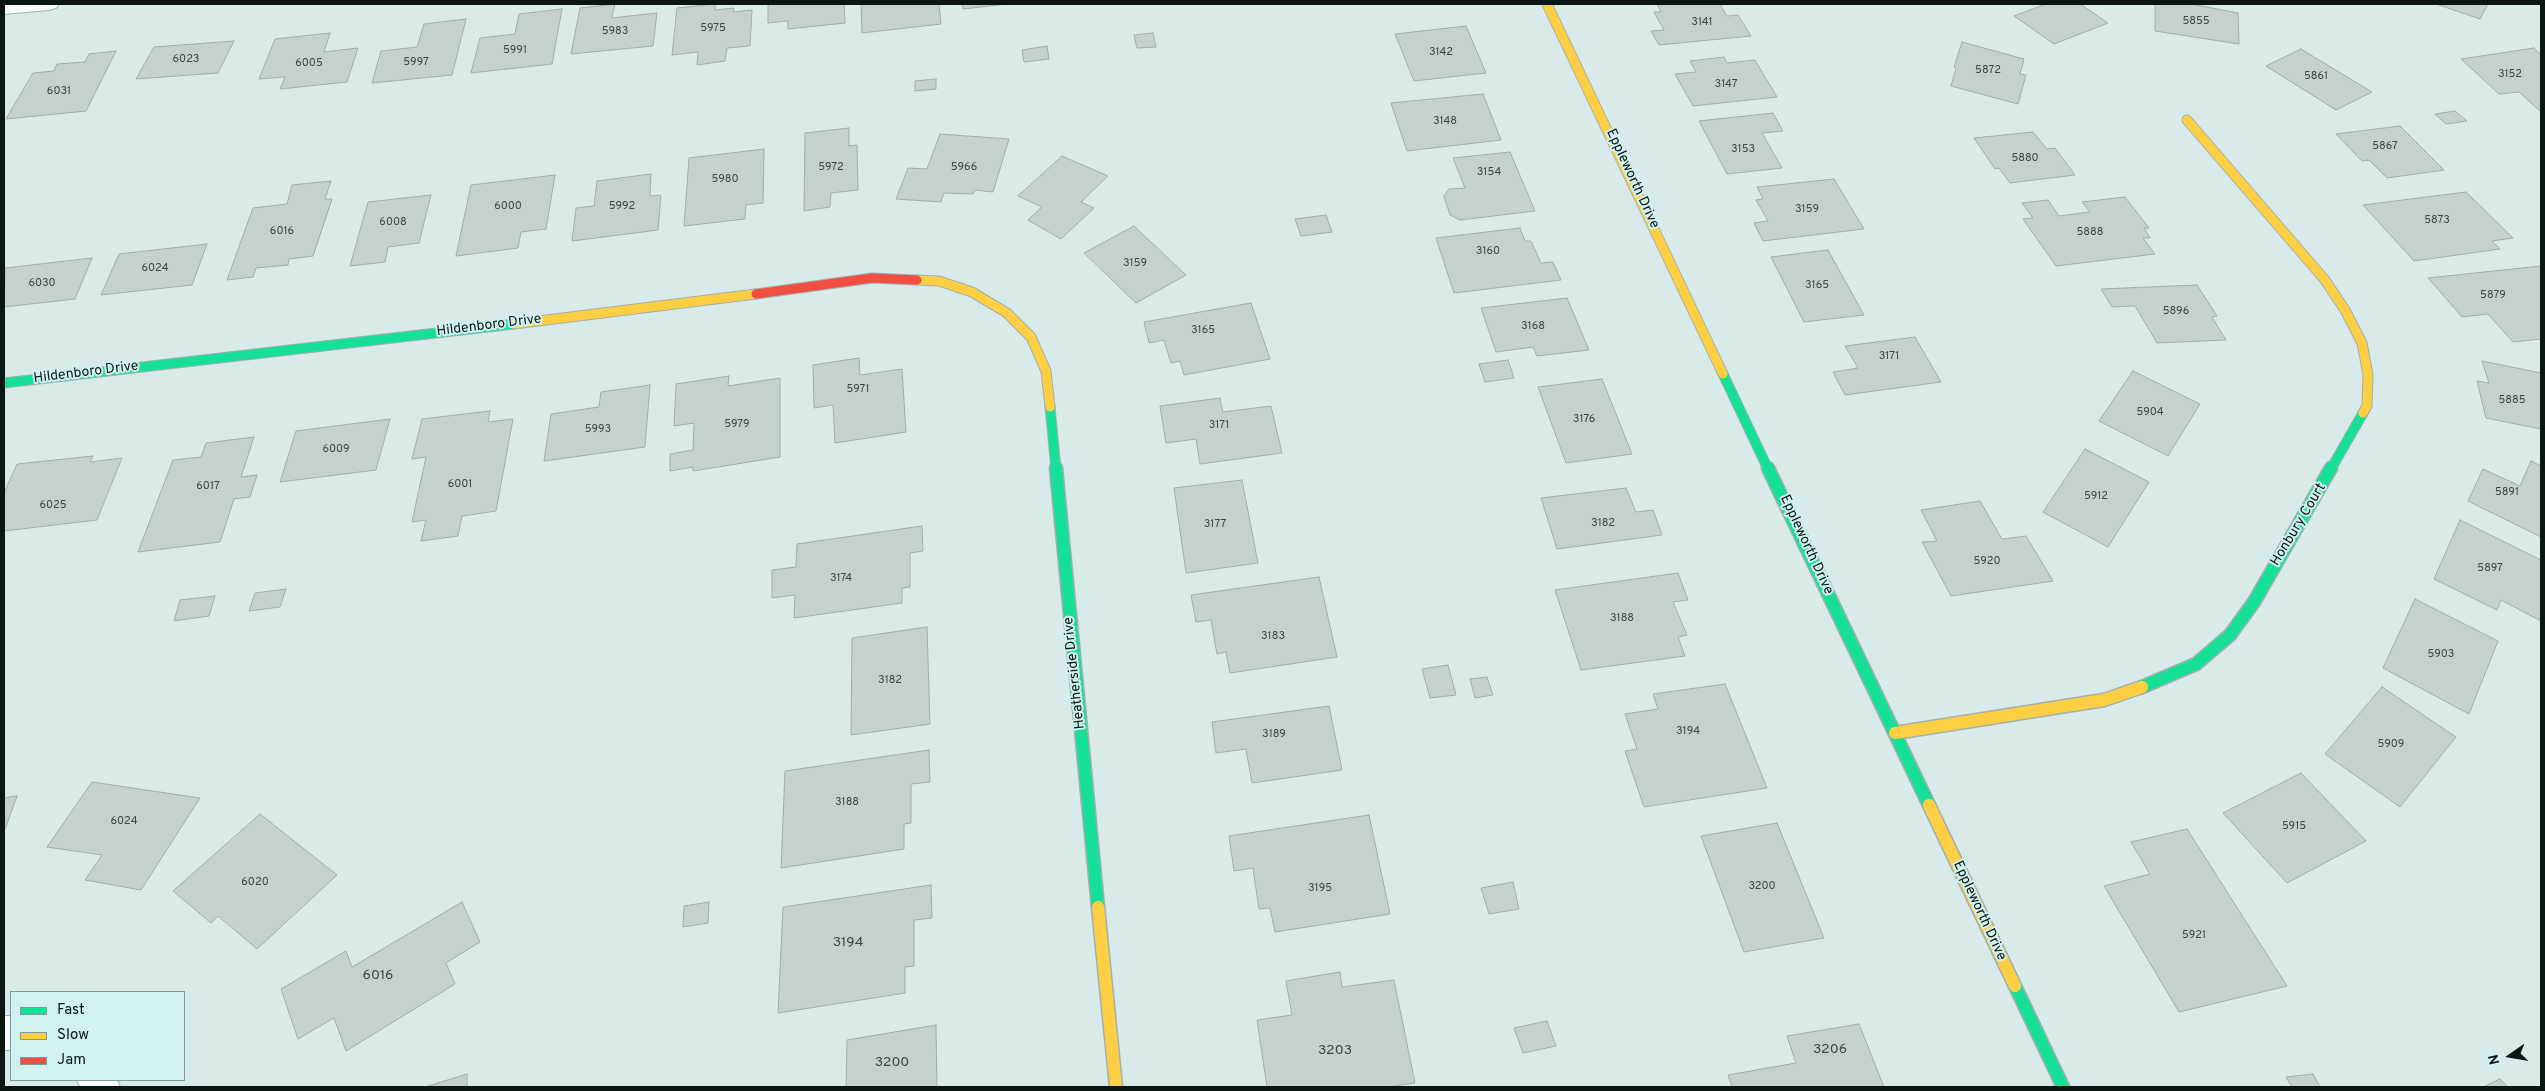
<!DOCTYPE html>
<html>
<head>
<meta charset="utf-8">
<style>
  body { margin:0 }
  #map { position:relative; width:2545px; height:1091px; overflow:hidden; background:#d9eaea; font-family:Overpass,sans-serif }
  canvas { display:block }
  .frame { position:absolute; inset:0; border:5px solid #0a1615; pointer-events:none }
  .legend { position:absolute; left:10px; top:991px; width:175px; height:90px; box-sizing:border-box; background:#d1f2f0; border:1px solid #819a98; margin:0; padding:6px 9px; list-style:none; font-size:15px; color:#0a1615 }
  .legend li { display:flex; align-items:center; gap:10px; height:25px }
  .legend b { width:25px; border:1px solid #819a98 }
  .north { position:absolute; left:2485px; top:1031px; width:50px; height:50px; -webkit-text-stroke:4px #d1f2f0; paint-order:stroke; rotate:257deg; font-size:14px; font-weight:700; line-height:20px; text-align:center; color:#0a1615 }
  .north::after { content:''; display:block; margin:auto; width:18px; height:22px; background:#0a1615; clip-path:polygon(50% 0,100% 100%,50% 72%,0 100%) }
</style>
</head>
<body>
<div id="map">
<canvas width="2545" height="1091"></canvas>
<div class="frame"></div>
<ul class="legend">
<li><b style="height:6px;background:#16e098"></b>Fast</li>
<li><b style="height:6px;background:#ffcf43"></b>Slow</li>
<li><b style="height:6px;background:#f24e42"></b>Jam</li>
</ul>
<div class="north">N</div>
</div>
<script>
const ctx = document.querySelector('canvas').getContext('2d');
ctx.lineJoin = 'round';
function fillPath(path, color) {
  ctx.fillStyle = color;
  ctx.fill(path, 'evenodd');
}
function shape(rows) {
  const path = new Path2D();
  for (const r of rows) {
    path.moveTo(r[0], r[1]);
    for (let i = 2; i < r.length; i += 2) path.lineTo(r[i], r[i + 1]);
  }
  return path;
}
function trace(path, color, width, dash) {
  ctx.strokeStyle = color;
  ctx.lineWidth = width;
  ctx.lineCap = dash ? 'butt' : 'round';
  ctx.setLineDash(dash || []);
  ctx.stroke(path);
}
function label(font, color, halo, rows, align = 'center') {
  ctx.font = font + ' Overpass,sans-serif';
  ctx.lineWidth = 4;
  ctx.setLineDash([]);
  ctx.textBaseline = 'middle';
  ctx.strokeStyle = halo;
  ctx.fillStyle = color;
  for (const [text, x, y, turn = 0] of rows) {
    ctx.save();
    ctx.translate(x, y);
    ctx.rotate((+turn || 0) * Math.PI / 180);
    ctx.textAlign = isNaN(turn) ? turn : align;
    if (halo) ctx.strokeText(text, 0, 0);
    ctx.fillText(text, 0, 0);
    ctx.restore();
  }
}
const building = shape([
  [615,4,612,18,657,13,653,46,571,54,580,8,615,4],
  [715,4,715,10,734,8,733,12,752,10,750,46,727,48,725,61,697,65,698,52,672,55,677,8,715,4],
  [768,4,844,4,845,23,788,29,788,21,768,23,768,4],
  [861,4,939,4,941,24,862,33,861,4],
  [962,4,1007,4,963,9,962,4],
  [1657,4,1720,4,1727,16,1738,15,1751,36,1659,45,1651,31,1664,30,1654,12,1661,12,1657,4],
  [2046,4,2080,4,2108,23,2054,44,2014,16,2046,4],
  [2155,4,2191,4,2238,13,2239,44,2155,31,2155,4],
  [2436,4,2488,4,2480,19,2436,4],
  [562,9,552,64,471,73,480,38,515,34,519,14,562,9],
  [466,19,452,75,372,83,381,51,417,47,424,24,466,19],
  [1466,26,1486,73,1414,81,1395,34,1466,26],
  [330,33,324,52,358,48,347,82,280,89,285,77,259,79,275,39,330,33],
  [1153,33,1156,47,1137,48,1134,35,1153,33],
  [234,41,218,73,136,79,154,47,234,41],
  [1962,42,2024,59,2020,74,2026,75,2018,104,1951,86,1956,68,1954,67,1962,42],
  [1047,46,1049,59,1024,62,1022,50,1047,46],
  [2534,48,2541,55,2541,112,2519,92,2499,94,2461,59,2534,48],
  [2301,49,2372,92,2336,110,2266,66,2301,49],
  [116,51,86,111,6,119,33,73,54,71,57,64,85,62,89,54,116,51],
  [1724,57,1727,63,1755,60,1777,97,1693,106,1675,74,1696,72,1690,61,1724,57],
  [936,79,936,89,915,91,915,81,936,79],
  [1483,94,1501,140,1407,151,1391,103,1483,94],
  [2455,111,2467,121,2446,124,2435,114,2455,111],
  [1773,113,1783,131,1762,133,1782,168,1727,174,1699,121,1773,113],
  [2400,126,2444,170,2387,178,2369,160,2362,161,2336,134,2400,126],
  [849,128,849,146,857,145,858,190,831,193,830,207,804,211,805,133,849,128],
  [2033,132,2047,149,2055,148,2075,175,2010,183,1999,168,1995,169,1974,138,2033,132],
  [940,134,1009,139,993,192,975,190,973,194,944,193,941,202,896,199,908,168,927,169,940,134],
  [764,149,763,203,746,205,745,219,684,226,689,158,764,149],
  [1510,152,1535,211,1460,220,1450,215,1444,196,1449,189,1465,188,1453,158,1510,152],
  [1062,156,1108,176,1081,202,1094,208,1061,239,1028,220,1042,207,1018,196,1062,156],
  [651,174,650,196,661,195,658,230,572,241,576,208,594,206,597,181,651,174],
  [555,175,546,229,521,232,518,248,456,256,471,185,555,175],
  [1834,179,1864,229,1763,241,1754,223,1768,221,1756,200,1763,199,1757,187,1834,179],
  [331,181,325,199,332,199,313,256,289,259,288,265,256,268,253,277,227,280,253,208,287,204,292,185,331,181],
  [2466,192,2513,238,2492,241,2500,249,2414,261,2363,205,2466,192],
  [431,195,419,243,388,247,385,262,350,266,368,202,431,195],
  [2125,197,2149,228,2144,228,2150,238,2143,238,2155,254,2056,266,2023,219,2033,218,2022,203,2048,200,2059,216,2090,212,2082,202,2125,197],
  [1326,215,1332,232,1301,236,1295,219,1326,215],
  [1134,226,1186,275,1136,303,1084,253,1134,226],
  [1520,228,1525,241,1531,241,1541,263,1553,262,1561,280,1454,293,1436,238,1520,228],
  [207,244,192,285,101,295,119,254,207,244],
  [1828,250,1864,315,1804,322,1771,257,1828,250],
  [92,258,75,299,4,307,5,268,92,258],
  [2541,266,2541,339,2513,342,2488,314,2462,317,2428,278,2541,266],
  [2197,285,2217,316,2212,317,2226,340,2157,343,2135,306,2112,307,2101,289,2197,285],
  [1567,298,1589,350,1537,356,1533,347,1496,352,1481,308,1567,298],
  [1251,303,1270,359,1184,375,1180,361,1171,363,1164,340,1149,343,1144,322,1251,303],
  [1915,337,1941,382,1845,395,1833,372,1858,368,1845,346,1915,337],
  [859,358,860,375,902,369,906,432,835,443,833,405,814,408,813,365,859,358],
  [1508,360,1514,378,1485,382,1479,364,1508,360],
  [2482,361,2541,373,2541,429,2486,418,2477,381,2489,383,2482,361],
  [2133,371,2200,404,2168,456,2099,421,2133,371],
  [729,376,728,386,780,378,780,457,693,471,693,467,670,471,670,454,693,450,694,423,674,426,676,384,729,376],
  [1602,379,1632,454,1566,463,1538,387,1602,379],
  [650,385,645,447,544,461,551,414,599,407,601,392,650,385],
  [1220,398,1223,412,1271,406,1282,453,1200,464,1196,439,1166,443,1160,406,1220,398],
  [490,411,488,422,513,419,496,511,462,516,458,536,421,541,426,520,412,522,426,457,412,459,422,419,490,411],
  [390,419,376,470,280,482,296,431,390,419],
  [254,437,241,477,257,475,250,497,234,499,220,542,138,552,173,460,201,457,206,443,254,437],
  [2085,449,2149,482,2108,547,2043,512,2085,449],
  [93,456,90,462,122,458,97,520,4,531,4,493,17,464,93,456],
  [2531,461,2541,466,2541,537,2468,501,2483,469,2520,486,2531,461],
  [1242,480,1258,563,1186,573,1174,488,1242,480],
  [1626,488,1636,512,1653,510,1662,535,1557,549,1541,498,1626,488],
  [1980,501,2002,539,2026,536,2053,581,1951,596,1922,542,1937,541,1921,510,1980,501],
  [2460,520,2541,560,2541,621,2501,600,2497,610,2434,579,2460,520],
  [922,526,923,551,910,553,910,587,902,588,902,603,794,618,795,595,772,598,772,570,796,567,797,544,922,526],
  [1678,573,1688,600,1673,602,1687,635,1678,637,1685,656,1581,670,1555,590,1678,573],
  [1319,577,1337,657,1230,673,1226,652,1217,654,1211,620,1196,622,1191,595,1319,577],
  [286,589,280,607,249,611,255,593,286,589],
  [215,596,209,616,174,621,180,600,215,596],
  [2415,599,2498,641,2469,714,2383,668,2415,599],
  [927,627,930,724,851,735,852,638,927,627],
  [1448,665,1456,695,1430,698,1422,669,1448,665],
  [1487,677,1493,695,1475,698,1470,679,1487,677],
  [1725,684,1767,788,1644,807,1625,751,1637,749,1625,714,1658,709,1653,694,1725,684],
  [2382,687,2456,737,2400,807,2325,754,2382,687],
  [1329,706,1342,770,1252,783,1246,749,1216,753,1212,722,1329,706],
  [929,750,930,782,911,784,911,823,904,824,904,849,781,868,785,771,929,750],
  [2301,773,2366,841,2287,883,2223,813,2301,773],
  [92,782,200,798,141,890,85,880,102,855,47,847,92,782],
  [17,796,4,832,4,798,17,796],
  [260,814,337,875,257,949,218,916,211,923,173,891,260,814],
  [1369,815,1390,914,1275,932,1270,908,1259,909,1253,868,1234,871,1229,836,1369,815],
  [1777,823,1824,938,1744,952,1701,836,1777,823],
  [2187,829,2287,986,2179,1012,2104,886,2150,874,2131,842,2187,829],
  [1513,882,1519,909,1489,914,1481,888,1513,882],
  [931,885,932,918,914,920,914,966,905,967,905,993,778,1013,783,907,931,885],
  [462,902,480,942,446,963,455,984,346,1051,334,1018,298,1039,281,989,346,951,352,967,462,902],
  [709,902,708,923,683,927,684,906,709,902],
  [1340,972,1342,987,1394,980,1415,1083,1387,1087,1267,1087,1257,1020,1292,1015,1286,981,1340,972],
  [1547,1021,1556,1046,1523,1053,1514,1028,1547,1021],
  [1859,1024,1884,1087,1732,1087,1728,1075,1796,1063,1787,1036,1859,1024],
  [936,1025,937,1087,846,1087,847,1040,936,1025],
  [467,1074,467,1087,425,1087,467,1074],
  [2313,1074,2320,1087,2292,1087,2286,1077,2313,1074],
  [2500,1079,2508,1087,2483,1087,2500,1079]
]);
const street = shape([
  [4,4,59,4,56,8,49,10,4,14,4,4],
  [4,1016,11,1016,11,1050,4,1050,4,1016],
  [77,1080,117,1080,120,1087,80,1087,77,1080]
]);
const fastFar1 = shape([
  [1723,374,1768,469],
  [4,383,514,324],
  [1050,407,1056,469],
  [2331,469,2363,413]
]);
const fast = shape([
  [1056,468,1098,907],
  [1768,468,1929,805],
  [2142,687,2196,664,2230,635,2254,602,2331,468],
  [2015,986,2063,1087]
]);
const slowFar1 = shape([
  [1547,4,1723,374],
  [2187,120,2325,280,2345,310,2362,343,2368,375,2367,406,2363,413],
  [917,280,939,281,972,292,1007,313,1031,337,1046,371,1050,407],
  [514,324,756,294]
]);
const slow = shape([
  [1895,733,2104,700,2142,687],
  [1929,805,2015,986],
  [1098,907,1116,1087]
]);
const jam = shape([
  [756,294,872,278,917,280]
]);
const numberNames = [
  ["5855",2196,22],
  ["3141",1702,23],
  ["5975",713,29],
  ["5983",615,32],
  ["5991",515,51],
  ["3142",1441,53],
  ["6023",186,60],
  ["5997",416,63],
  ["6005",309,64],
  ["5872",1988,71],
  ["3152",2510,75],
  ["5861",2316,77],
  ["3147",1726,85],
  ["6031",59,92],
  ["3148",1445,122],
  ["5867",2385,147],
  ["3153",1743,150],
  ["5880",2025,159],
  ["5972",831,168],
  ["5966",964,168],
  ["3154",1489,173],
  ["5980",725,180],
  ["6000",508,207],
  ["5992",622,207],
  ["3159",1807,210],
  ["5873",2437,221],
  ["6008",393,223],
  ["6016",282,232],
  ["5888",2090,233],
  ["3160",1488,252],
  ["3159",1135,264],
  ["6024",155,269],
  ["6030",42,284],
  ["3165",1817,286],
  ["5879",2493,296],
  ["5896",2176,312],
  ["3168",1533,327],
  ["3165",1203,331],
  ["3171",1889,357],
  ["5971",858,390],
  ["5885",2512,401],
  ["5904",2150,413],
  ["3176",1584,420],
  ["5979",737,425],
  ["3171",1219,426],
  ["5993",598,430],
  ["6009",336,450],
  ["6001",460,485],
  ["6017",208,487],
  ["5891",2507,493],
  ["5912",2096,497],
  ["6025",53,506],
  ["3182",1603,524],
  ["3177",1215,525],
  ["5920",1987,562],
  ["5897",2490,569],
  ["3174",841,579],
  ["3188",1622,619],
  ["3183",1273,637],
  ["5903",2441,655],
  ["3182",890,681],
  ["3194",1688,732],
  ["3189",1274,735],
  ["5909",2391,745],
  ["3188",847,803],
  ["6024",124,822],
  ["5915",2294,827],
  ["6020",255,883],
  ["3200",1762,887],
  ["3195",1320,889],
  ["5921",2194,936]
];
const streetNames = [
  ["Eppleworth Drive",1632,179,65],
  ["Hildenboro Drive",489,326,-7],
  ["Hildenboro Drive",86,373,-7],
  ["Honbury Court",2299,525,-59],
  ["Eppleworth Drive",1806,545,65],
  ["Heatherside Drive",1075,673,-96],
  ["Eppleworth Drive",1979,911,65]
];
const nearNumbernames = [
  ["3194",848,943],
  ["6016",378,976],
  ["3206",1830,1050],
  ["3203",1335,1051],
  ["3200",892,1063]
];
fillPath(building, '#c3d2d1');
trace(building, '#9facac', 1);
trace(street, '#a1afaf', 2);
trace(fastFar1, '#a1afaf', 11);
trace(fast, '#a1afaf', 15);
trace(slowFar1, '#a1afaf', 11);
trace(slow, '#a1afaf', 15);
trace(jam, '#a1afaf', 11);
fillPath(street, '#f9fcfc');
trace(fastFar1, '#16e098', 9);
trace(fast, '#16e098', 12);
trace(slowFar1, '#ffcf43', 9);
trace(slow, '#ffcf43', 12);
trace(jam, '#f24e42', 9);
label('11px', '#394645', null, numberNames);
label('14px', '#0a1615', '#d1f2f0', streetNames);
label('14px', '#394645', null, nearNumbernames);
</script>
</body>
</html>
